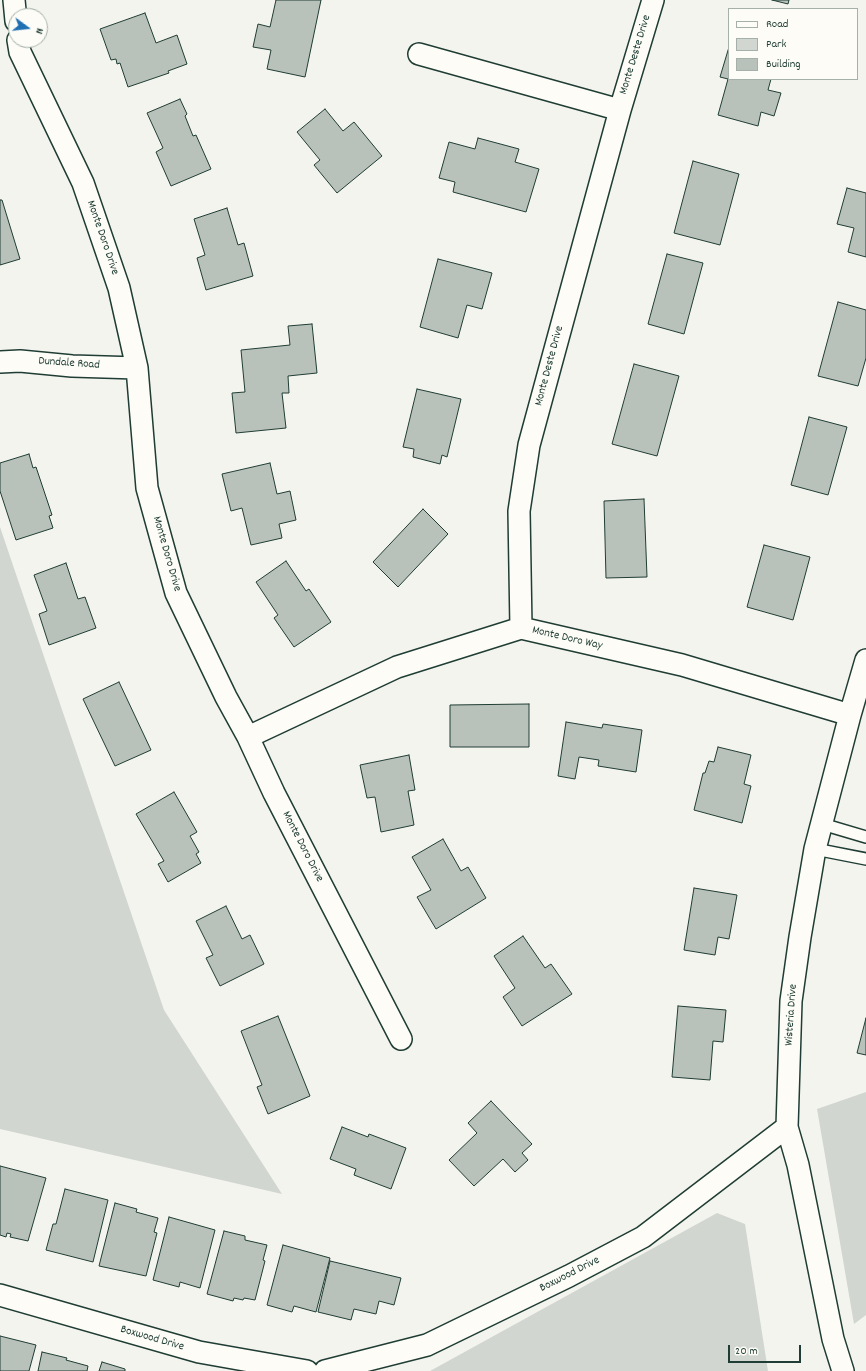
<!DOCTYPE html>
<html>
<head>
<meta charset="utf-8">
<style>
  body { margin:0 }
  #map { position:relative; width:866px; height:1371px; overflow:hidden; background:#f4f4ef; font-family:Dekko,sans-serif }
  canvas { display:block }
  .legend { position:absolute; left:728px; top:8px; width:130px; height:72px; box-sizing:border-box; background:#fdfcf7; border:1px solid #a4b0a9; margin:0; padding:5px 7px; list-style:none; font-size:12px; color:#1f3d34 }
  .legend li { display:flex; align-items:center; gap:8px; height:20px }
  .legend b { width:20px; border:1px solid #a4b0a9 }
  .north { position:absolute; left:8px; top:8px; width:40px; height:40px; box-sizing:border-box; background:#fdfcf7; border:1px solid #a4b0a9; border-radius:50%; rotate:105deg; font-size:11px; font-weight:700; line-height:16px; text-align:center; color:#1f3d34 }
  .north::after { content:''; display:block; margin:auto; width:14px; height:18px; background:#1f6fb2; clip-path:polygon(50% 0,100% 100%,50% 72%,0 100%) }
  .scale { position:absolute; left:728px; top:1345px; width:73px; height:18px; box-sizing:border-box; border:2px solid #1f3d34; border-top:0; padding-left:5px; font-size:12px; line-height:14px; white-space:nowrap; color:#1f3d34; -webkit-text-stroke:3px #fdfcf7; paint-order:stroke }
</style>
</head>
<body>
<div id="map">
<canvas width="866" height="1371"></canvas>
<ul class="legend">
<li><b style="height:5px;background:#fdfcf7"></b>Road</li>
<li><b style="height:11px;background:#d1d6d1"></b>Park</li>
<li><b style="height:11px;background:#b9c1bb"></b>Building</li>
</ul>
<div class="north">N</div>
<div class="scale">20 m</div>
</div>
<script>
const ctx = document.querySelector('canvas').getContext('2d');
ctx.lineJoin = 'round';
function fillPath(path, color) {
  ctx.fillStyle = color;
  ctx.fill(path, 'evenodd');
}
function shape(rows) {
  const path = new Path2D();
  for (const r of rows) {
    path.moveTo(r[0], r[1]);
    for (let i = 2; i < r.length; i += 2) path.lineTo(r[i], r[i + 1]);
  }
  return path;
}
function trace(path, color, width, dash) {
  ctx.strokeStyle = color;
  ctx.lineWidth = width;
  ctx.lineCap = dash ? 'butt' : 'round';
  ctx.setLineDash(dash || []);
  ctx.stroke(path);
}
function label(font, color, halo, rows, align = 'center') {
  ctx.font = font + ' Dekko,sans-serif';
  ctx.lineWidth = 4;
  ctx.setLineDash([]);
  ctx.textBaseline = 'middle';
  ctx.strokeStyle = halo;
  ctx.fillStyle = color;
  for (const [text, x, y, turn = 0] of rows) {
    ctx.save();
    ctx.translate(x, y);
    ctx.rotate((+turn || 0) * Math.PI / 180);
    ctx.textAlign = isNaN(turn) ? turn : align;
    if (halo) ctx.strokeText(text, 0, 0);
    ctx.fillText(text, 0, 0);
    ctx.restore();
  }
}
const green = shape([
  [0,527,164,1010,282,1194,0,1129],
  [866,1092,866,1315,854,1324,817,1109],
  [717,1213,745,1224,768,1371,430,1371]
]);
const building = shape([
  [276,0,321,0,305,77,267,69,271,50,253,47,258,24,270,27,276,0],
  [772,0,789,0,788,4,772,0],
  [145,13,156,43,177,35,187,64,168,71,169,73,128,87,120,63,117,64,116,59,111,60,100,29,145,13],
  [729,47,729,79,771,79,768,90,781,93,774,116,761,112,758,126,718,115,728,79,720,77,729,47],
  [180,99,187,114,185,116,193,136,196,135,211,169,171,186,156,152,163,148,147,113,180,99],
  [325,109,343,131,354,122,382,156,337,193,314,165,320,160,297,132,325,109],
  [478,138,519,149,515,162,539,169,526,212,453,192,455,182,439,178,449,142,475,149,478,138],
  [693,161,739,174,720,245,674,233,693,161],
  [847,188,866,193,866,257,848,252,854,228,837,224,847,188],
  [0,200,2,200,20,259,0,265,0,200],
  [227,208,238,245,244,243,253,276,206,290,197,258,205,255,194,219,227,208],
  [667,254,703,263,684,334,648,324,667,254],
  [438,259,492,273,482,309,467,305,458,338,420,327,438,259],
  [838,302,866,310,866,358,858,386,818,376,838,302],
  [312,324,317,373,288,376,289,393,282,393,286,428,236,433,232,393,245,392,241,350,290,345,288,326,312,324],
  [634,364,679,376,657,456,612,444,634,364],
  [417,389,461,399,447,457,442,455,440,464,413,457,414,449,403,447,417,389],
  [809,417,847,427,828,495,791,485,809,417],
  [29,454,33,468,36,467,52,515,49,516,53,528,16,540,0,491,0,463,29,454],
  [270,463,277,494,290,491,296,520,279,524,282,538,251,545,242,508,231,511,222,474,270,463],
  [644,499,647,577,606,578,604,501,644,499],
  [423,509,448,534,398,587,373,562,423,509],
  [764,545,810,557,793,620,747,607,764,545],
  [286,561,306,591,309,589,331,622,294,647,274,618,278,615,256,582,286,561],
  [66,563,78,599,85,597,96,628,49,645,39,614,47,611,34,575,66,563],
  [119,682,151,750,115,766,83,699,119,682],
  [529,704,529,747,450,747,450,705,529,704],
  [566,722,602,728,603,724,642,730,636,772,598,766,599,760,579,757,575,779,558,776,566,722],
  [718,747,751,755,744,784,751,786,742,823,694,810,703,773,705,773,709,761,714,762,718,747],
  [409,755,415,790,408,791,414,825,381,832,375,797,367,798,360,765,409,755],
  [174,792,197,832,190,836,199,852,196,854,201,863,168,882,158,864,164,861,136,814,174,792],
  [443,839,461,871,468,867,486,898,436,929,417,897,431,890,412,857,443,839],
  [694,888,737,895,729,939,718,937,715,955,684,950,694,888],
  [226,906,242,939,250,935,264,964,220,986,206,958,213,955,196,921,226,906],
  [523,936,545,968,551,964,572,994,522,1026,503,997,515,988,494,956,523,936],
  [678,1006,726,1010,723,1042,713,1041,710,1080,672,1077,678,1006],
  [278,1016,310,1096,268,1114,257,1087,262,1085,241,1031,278,1016],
  [866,1018,866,1055,857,1053,866,1018],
  [491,1101,532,1144,522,1153,528,1160,515,1172,503,1159,474,1186,449,1160,477,1133,468,1123,491,1101],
  [342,1127,368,1137,369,1134,406,1148,391,1189,354,1175,356,1169,330,1159,342,1127],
  [0,1166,46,1178,28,1241,10,1237,11,1234,7,1233,6,1237,0,1235,0,1166],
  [65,1189,108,1200,93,1262,46,1250,53,1224,56,1224,65,1189],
  [115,1203,137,1209,136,1212,158,1218,154,1232,157,1233,146,1276,99,1266,115,1203],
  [169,1217,215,1230,200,1288,180,1282,179,1287,153,1280,169,1217],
  [224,1231,245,1236,245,1240,267,1245,263,1260,265,1261,255,1300,244,1298,243,1300,234,1298,233,1301,207,1294,224,1231],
  [283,1245,330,1258,316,1312,294,1306,292,1312,267,1305,283,1245],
  [330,1261,401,1278,394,1305,379,1301,376,1314,354,1309,351,1320,318,1312,330,1261],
  [0,1336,36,1345,29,1371,0,1371,0,1336],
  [42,1352,67,1358,66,1360,88,1366,87,1371,38,1371,42,1352],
  [102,1362,125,1369,125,1371,99,1371,102,1362]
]);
const lane = shape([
  [822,824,866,837],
  [815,849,866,859]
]);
const street = shape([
  [14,0,16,21],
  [18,40,20,52,83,183,119,288,137,368,147,488,176,593,226,697,248,737,274,793,401,1039],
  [419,54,620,110],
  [0,362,20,361,72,366,137,368],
  [521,628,519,511,529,445,620,110,653,0],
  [248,737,397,667,521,628,682,665,850,715],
  [0,1295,199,1352,307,1371],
  [325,1371,427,1345,569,1276,643,1237,787,1127],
  [843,1371,833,1339,798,1165,787,1127,791,1001,800,937,815,849,850,715,866,660]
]);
const streetNames = [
  ["Monte Deste Drive",636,55,-73],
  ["Monte Doro Drive",102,238,71],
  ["Dundale Road",69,364,4],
  ["Monte Deste Drive",550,366,-75],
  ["Monte Doro Drive",166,554,74],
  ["Monte Doro Way",567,639,13],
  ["Monte Doro Drive",302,847,63],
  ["Wisteria Drive",792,1015,-86],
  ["Boxwood Drive",570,1275,-27],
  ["Boxwood Drive",152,1339,16]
];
fillPath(green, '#d1d6d1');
fillPath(building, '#b9c1bb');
trace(building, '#1f3d34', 1);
trace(lane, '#1f3d34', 14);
trace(street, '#1f3d34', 24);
trace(lane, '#fdfcf7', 11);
trace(street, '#fdfcf7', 21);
label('12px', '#1f3d34', '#fdfcf7', streetNames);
</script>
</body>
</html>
